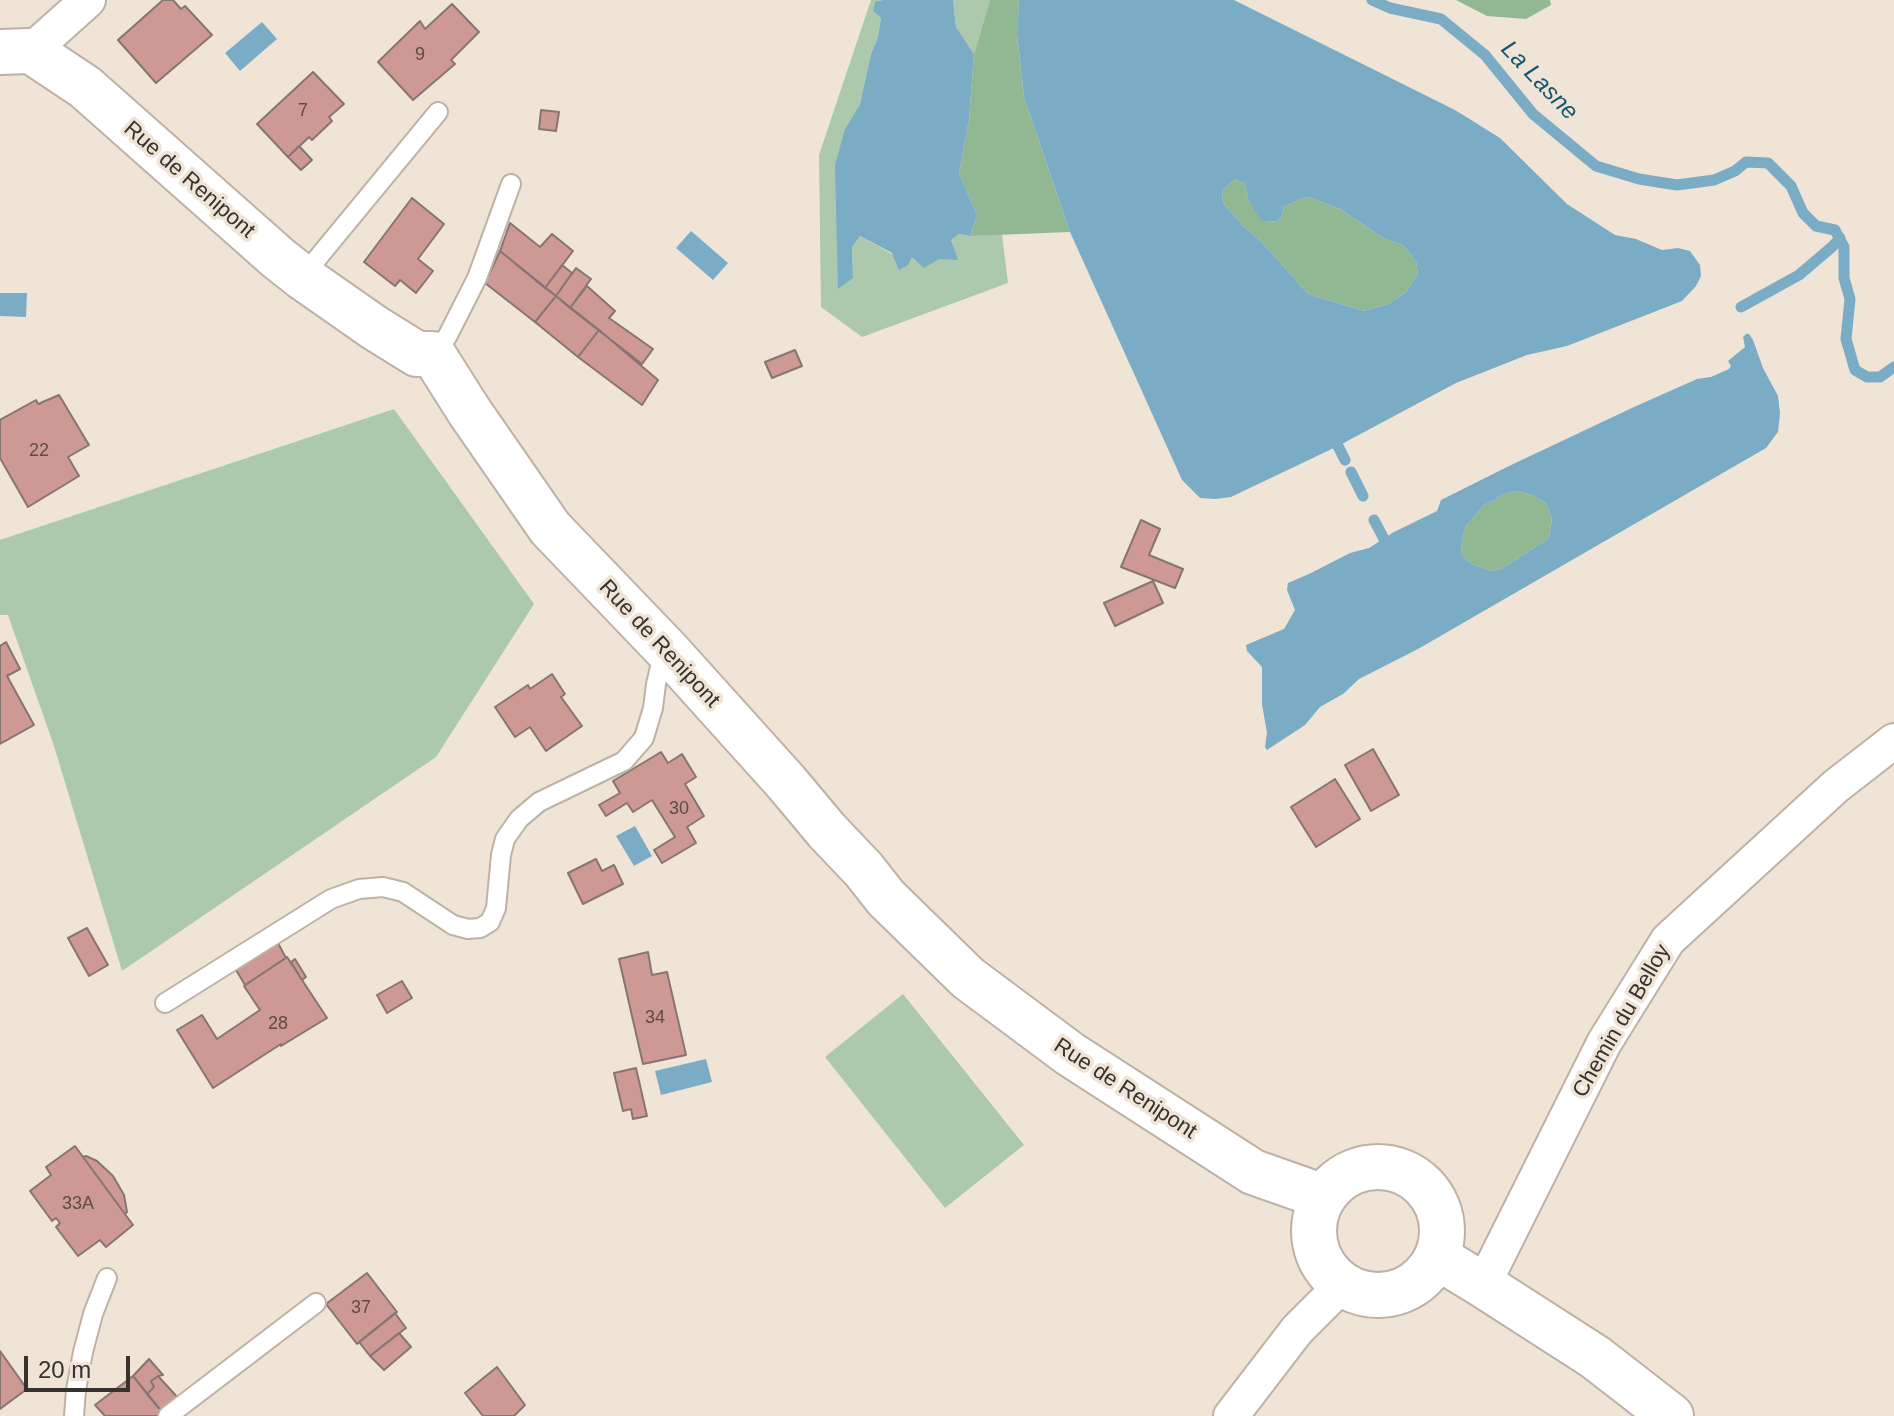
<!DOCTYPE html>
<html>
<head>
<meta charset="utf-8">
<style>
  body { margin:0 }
  #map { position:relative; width:1894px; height:1416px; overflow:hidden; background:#f0e4d6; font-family:Arial,sans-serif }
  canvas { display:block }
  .scale { position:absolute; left:24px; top:1356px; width:106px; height:36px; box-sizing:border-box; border:4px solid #37322d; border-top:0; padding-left:10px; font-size:24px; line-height:28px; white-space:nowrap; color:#37322d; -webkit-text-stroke:6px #f0e4d6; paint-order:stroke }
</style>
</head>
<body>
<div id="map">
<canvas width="1894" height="1416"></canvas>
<div class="scale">20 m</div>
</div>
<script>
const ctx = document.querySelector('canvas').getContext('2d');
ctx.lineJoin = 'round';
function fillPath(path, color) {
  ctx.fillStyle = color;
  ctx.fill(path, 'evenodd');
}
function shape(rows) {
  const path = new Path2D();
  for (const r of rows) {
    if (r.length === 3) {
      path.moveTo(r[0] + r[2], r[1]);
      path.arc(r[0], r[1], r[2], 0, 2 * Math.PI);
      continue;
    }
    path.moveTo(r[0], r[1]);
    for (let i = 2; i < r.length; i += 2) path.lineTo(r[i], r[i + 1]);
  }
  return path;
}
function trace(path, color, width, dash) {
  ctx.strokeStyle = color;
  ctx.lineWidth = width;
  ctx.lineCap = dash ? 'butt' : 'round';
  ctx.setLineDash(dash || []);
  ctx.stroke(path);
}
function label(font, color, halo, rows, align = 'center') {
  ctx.font = font + ' Arial,sans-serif';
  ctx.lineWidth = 7;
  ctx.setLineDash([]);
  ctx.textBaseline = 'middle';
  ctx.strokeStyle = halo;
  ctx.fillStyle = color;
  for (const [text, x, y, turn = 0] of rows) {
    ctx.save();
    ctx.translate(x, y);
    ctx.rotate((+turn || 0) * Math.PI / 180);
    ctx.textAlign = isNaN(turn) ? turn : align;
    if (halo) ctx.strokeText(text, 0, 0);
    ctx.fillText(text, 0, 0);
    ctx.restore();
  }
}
const green = shape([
  [871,0,883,0,875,3,873,11,881,18,878,37,871,54,860,104,845,129,838,288,853,278,852,247,860,236,892,254,912,257,957,259,951,240,959,234,970,236,1002,234,1008,283,862,337,821,307,819,155],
  [953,0,990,0,974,54,956,27],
  [394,409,534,604,436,757,122,971,54,746,8,615,0,615,0,540],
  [903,994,1024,1145,945,1208,825,1057]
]);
const forest = shape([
  [990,0,1019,0,1017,35,1024,97,1070,232,970,236,977,215,959,173,969,120,974,54],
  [1456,0,1550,0,1551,5,1526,19,1487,16],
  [1235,179,1245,184,1248,199,1267,222,1277,221,1282,216,1284,207,1299,199,1309,197,1340,209,1385,239,1403,245,1416,261,1418,274,1406,292,1388,304,1364,311,1308,294,1260,240,1243,226,1224,204,1222,199,1223,190],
  [1518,491,1532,495,1546,503,1552,519,1549,538,1503,568,1492,571,1474,565,1462,556,1461,543,1466,526,1484,505,1495,500,1501,495]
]);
const water = shape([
  [883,0,953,0,956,27,974,54,969,120,959,173,977,215,970,236,959,234,951,240,958,260,939,259,924,268,912,257,908,265,899,270,892,253,860,236,852,247,853,278,838,289,835,165,845,129,860,104,871,54,878,37,881,18,873,11,875,2],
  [1019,0,1234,0,1455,110,1500,138,1567,204,1615,235,1636,239,1662,250,1678,248,1690,251,1700,265,1701,276,1696,286,1682,301,1567,346,1527,355,1456,383,1338,446,1231,497,1215,499,1200,498,1182,480,1070,232,1024,97,1017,34],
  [1235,179,1245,184,1248,199,1260,219,1267,222,1277,221,1282,216,1284,207,1299,199,1309,197,1340,209,1385,239,1403,245,1416,261,1418,274,1406,292,1388,304,1364,311,1308,294,1260,240,1243,226,1224,204,1222,199,1223,190],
  [262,22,277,39,240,71,225,53],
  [691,231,728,263,713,280,676,248],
  [0,293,27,293,26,317,0,316],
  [1746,334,1749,334,1753,340,1763,368,1778,396,1780,413,1778,432,1766,448,1418,649,1359,679,1343,694,1320,707,1305,725,1267,750,1265,747,1267,733,1262,704,1262,667,1247,651,1246,645,1284,629,1295,610,1287,590,1288,583,1309,574,1350,553,1369,548,1394,532,1437,511,1441,500,1509,466,1634,407,1697,379,1711,377,1729,369,1731,366,1728,361,1745,347,1743,337],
  [1518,491,1532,495,1546,503,1552,519,1549,538,1503,568,1492,571,1474,565,1462,556,1461,543,1466,526,1484,505,1495,500,1501,495],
  [635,826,652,856,634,866,616,836],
  [706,1059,712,1082,661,1095,655,1071]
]);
const stream = shape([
  [1372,0,1390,8,1441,19,1485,55,1533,114,1596,166,1639,179,1677,185,1714,180,1735,171,1746,162,1768,163,1791,186,1803,213,1816,226,1835,230,1844,247,1844,278,1850,299,1846,339,1855,370,1867,377,1880,377,1894,367],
  [1741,307,1799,275,1833,246,1840,238],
  [1338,446,1345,460],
  [1351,472,1363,496],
  [1374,520,1384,539]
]);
const building = shape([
  [163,0,173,0,181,9,185,6,212,35,156,83,118,40,163,0],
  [452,4,479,32,451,60,455,64,413,100,378,62,420,21,425,29,452,4],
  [313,72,344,104,329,117,332,121,312,140,309,137,288,157,257,124,313,72],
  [541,110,559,112,556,131,539,129,541,110],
  [299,146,312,160,301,170,288,157,299,146],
  [412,198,444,224,418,259,433,271,416,293,400,280,395,286,364,262,412,198],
  [510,223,540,247,552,234,573,251,545,288,500,251,510,223],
  [500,251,556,296,535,322,485,283,500,251],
  [562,265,572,273,556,296,545,288,562,265],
  [576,268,591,279,570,308,556,296,576,268],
  [587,286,615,311,609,318,653,349,642,364,570,308,587,286],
  [556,296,599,330,578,357,535,322,556,296],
  [599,330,658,380,642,405,578,357,599,330],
  [795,350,802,366,772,378,765,362,795,350],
  [59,395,89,445,68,457,79,476,28,507,0,458,0,420,36,400,38,404,59,395],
  [1141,520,1160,529,1149,555,1183,569,1175,588,1121,567,1141,520],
  [1153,581,1163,603,1115,626,1104,603,1153,581],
  [6,642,20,669,7,676,34,725,0,744,0,646,6,642],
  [552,674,565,694,561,697,582,726,546,751,530,727,515,737,495,707,528,685,530,689,552,674],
  [1373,749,1399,795,1371,811,1345,765,1373,749],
  [661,752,668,763,682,754,696,777,685,784,704,816,687,827,696,843,662,863,654,850,675,837,652,800,633,812,627,803,606,816,599,805,620,793,613,781,661,752],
  [1335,779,1360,819,1316,847,1291,807,1335,779],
  [596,859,602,871,614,865,623,884,583,904,568,873,596,859],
  [87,928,108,965,89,976,68,938,87,928],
  [278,943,286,958,245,985,236,970,278,943],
  [648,952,652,975,667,972,686,1055,643,1064,619,959,648,952],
  [287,957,327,1018,281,1046,281,1044,213,1088,177,1030,202,1015,217,1039,260,1010,244,986,287,957],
  [295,959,306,977,302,980,291,962,295,959],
  [402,981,412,998,387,1013,377,995,402,981],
  [636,1068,647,1116,633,1119,631,1109,623,1111,614,1073,636,1068],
  [75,1146,133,1225,106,1247,100,1240,78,1256,56,1227,60,1223,56,1218,52,1221,30,1191,51,1175,46,1167,75,1146],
  [86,1156,97,1161,113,1176,124,1195,127,1212,125,1214,83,1157,86,1156],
  [367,1273,397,1312,357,1344,326,1304,367,1273],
  [395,1313,406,1328,370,1356,359,1342,395,1313],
  [399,1333,411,1347,384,1370,370,1356,399,1333],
  [0,1351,27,1389,0,1409,0,1351],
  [149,1359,163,1375,158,1376,151,1381,154,1387,147,1394,133,1376,149,1359],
  [497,1367,525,1405,514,1416,483,1416,465,1393,497,1367],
  [133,1376,162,1412,157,1416,105,1416,95,1405,133,1376],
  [158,1376,179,1399,162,1412,147,1394,154,1387,151,1381,158,1376]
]);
const service = shape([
  [302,277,438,112],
  [433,354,447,337,477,278,511,184],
  [165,1003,331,899,359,889,383,887,403,892,453,925,468,929,480,928,490,922,496,908,501,855,505,839,519,819,539,802,624,761,644,738,653,708,656,684,661,663,668,651],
  [74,1416,76,1390,83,1352,93,1314,107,1278],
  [168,1416,316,1303]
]);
const minor = shape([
  [31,51,88,0],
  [1483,1285,1604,1043,1668,940,1836,786,1894,741],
  [1231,1416,1297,1330,1343,1284]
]);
const tertiary = shape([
  [0,52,31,51,85,87,278,258,302,277,375,328,417,354,433,354,469,411,550,528,668,651,786,782,827,831,864,870,886,898,968,978,1070,1054,1253,1172,1324,1197],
  [1378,1231,64],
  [1437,1257,1483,1285,1595,1357,1671,1416]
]);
const numberNames = [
  ["9",420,55],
  ["7",303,111],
  ["22",39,451],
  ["30",679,809],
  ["34",655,1018],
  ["28",278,1024],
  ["33A",78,1204],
  ["37",361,1308]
];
const streetNames = [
  ["Rue de Renipont",189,180,41],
  ["Rue de Renipont",659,644,47],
  ["Chemin du Belloy",1622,1021,-60],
  ["Rue de Renipont",1125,1089,33]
];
const waterNames = [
  ["La Lasne",1539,81,46]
];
fillPath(green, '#acc8ad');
fillPath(forest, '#92b793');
fillPath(water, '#7aacc5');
trace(stream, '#7aacc5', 11);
fillPath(building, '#ce9894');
trace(building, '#877573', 2);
trace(service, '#bdb2a5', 22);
trace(minor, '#bdb2a5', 38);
trace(tertiary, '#bdb2a5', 48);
trace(service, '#fff', 18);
trace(minor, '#fff', 34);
trace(tertiary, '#fff', 44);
label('18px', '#5d4c47', null, numberNames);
label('22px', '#37322d', '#f0e4d6', streetNames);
label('italic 24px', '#165671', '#f0e4d6', waterNames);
</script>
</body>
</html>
